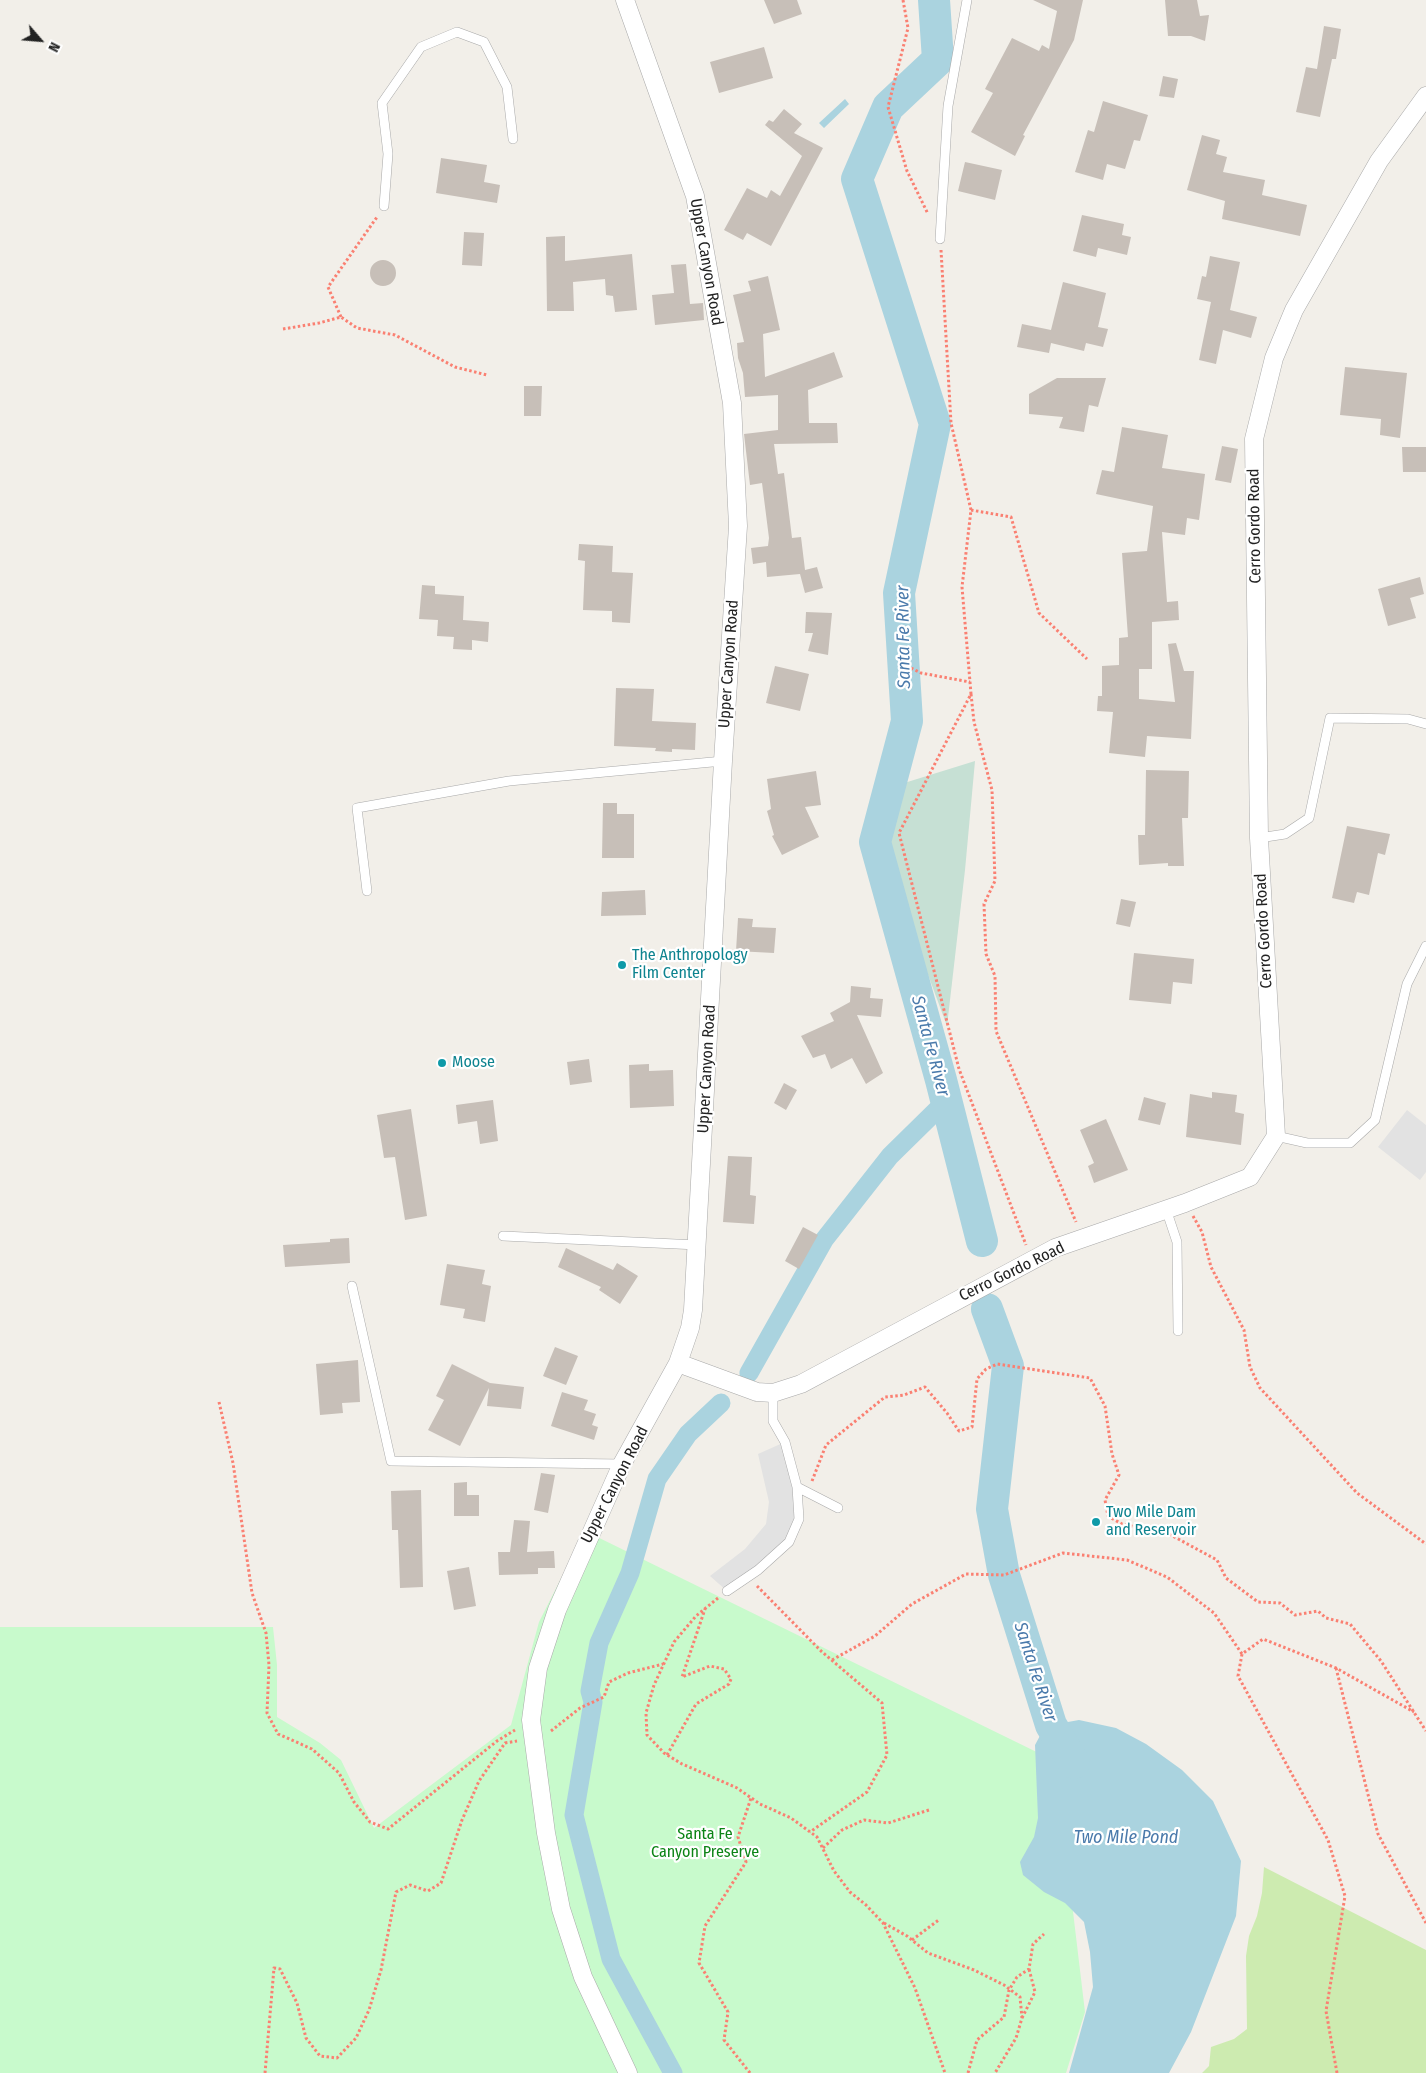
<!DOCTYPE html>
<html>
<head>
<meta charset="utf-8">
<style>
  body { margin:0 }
  #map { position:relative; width:1426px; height:2073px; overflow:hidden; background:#f2efe9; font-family:"Fira Sans Condensed",sans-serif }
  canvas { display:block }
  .north { position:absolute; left:15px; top:15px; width:50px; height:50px; -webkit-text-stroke:4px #fff; paint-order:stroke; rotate:117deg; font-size:14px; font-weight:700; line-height:20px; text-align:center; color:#222 }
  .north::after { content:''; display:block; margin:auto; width:18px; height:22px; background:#222; clip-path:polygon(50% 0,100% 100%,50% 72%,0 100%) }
</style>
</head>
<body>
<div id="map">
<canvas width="1426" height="2073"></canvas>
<div class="north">N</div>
</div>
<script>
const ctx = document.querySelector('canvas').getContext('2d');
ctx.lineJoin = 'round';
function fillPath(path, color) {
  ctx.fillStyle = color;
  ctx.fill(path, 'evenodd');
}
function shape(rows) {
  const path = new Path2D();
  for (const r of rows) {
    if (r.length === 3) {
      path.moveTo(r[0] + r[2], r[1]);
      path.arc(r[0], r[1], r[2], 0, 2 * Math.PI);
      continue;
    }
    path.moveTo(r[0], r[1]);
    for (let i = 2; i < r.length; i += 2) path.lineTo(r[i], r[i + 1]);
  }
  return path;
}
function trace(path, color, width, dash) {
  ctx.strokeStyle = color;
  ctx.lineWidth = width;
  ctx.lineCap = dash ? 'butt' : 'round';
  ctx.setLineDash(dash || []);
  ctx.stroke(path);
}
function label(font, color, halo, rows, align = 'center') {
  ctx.font = font + ' "Fira Sans Condensed",sans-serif';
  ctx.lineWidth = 4.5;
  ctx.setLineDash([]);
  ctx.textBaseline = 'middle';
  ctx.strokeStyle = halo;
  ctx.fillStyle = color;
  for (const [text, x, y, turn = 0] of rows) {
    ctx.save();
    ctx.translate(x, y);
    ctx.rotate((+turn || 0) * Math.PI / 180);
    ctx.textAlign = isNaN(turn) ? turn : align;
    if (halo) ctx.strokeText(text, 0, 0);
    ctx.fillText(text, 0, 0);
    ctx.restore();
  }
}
const grass = shape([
  [1264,1867,1426,1950,1426,2073,1202,2073,1209,2066,1211,2047,1234,2039,1247,2029,1246,1956,1249,1936,1257,1916,1262,1893]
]);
const wetland = shape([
  [975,761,965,870,947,1026,907,918,887,841,901,784]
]);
const park = shape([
  [585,1531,1055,1761,1085,2012,1066,2073,0,2073,0,1627,273,1627,277,1665,277,1717,320,1743,341,1760,374,1828,511,1725,539,1622]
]);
const parking = shape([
  [1407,1110,1426,1125,1426,1172,1420,1180,1378,1147],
  [785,1442,799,1519,789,1542,727,1591,710,1576,745,1549,766,1524,769,1502,758,1454]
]);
const water = shape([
  [845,99,849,104,824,128,819,123],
  [1079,1720,1116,1728,1146,1744,1182,1770,1213,1801,1241,1861,1236,1916,1191,2032,1169,2073,1069,2073,1093,1987,1090,1952,1084,1922,1065,1903,1044,1892,1023,1875,1020,1862,1034,1837,1038,1818,1035,1745,1042,1732,1051,1725]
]);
const canal = shape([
  [749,1373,824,1240,890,1156,946,1101],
  [673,2073,611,1959,574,1815,593,1702,590,1691,599,1643,630,1573,657,1479,688,1434,721,1403]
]);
const river = shape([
  [934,0,938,60,888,107,857,179,935,424,899,593,907,721,875,842,941,1080,982,1241],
  [987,1309,1008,1366,992,1509,1004,1575,1051,1725,1074,1763]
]);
const building = shape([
  [764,0,797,0,802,14,774,24],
  [1033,0,1083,0,1074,40,1023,135,1025,136,1015,156,971,132,993,93,985,89,1012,38,1039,51,1042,45,1049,49,1057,11],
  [1165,0,1197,0,1200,16,1209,15,1205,41,1191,36,1168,36],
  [1324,26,1341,29,1336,59,1332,59,1320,117,1296,112,1306,67,1317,69],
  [764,47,773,78,719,93,710,62],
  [1163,76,1178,79,1174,98,1159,96],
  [1103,101,1148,115,1140,141,1134,140,1125,169,1107,164,1103,180,1075,172,1088,130,1094,132],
  [784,109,802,124,794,133,823,148,771,246,747,233,743,240,724,230,747,188,767,198,771,190,780,196,802,156,765,125,769,120,773,122],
  [1202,135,1220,140,1216,154,1227,157,1223,172,1265,180,1262,195,1307,205,1300,236,1222,219,1225,201,1187,190],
  [441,158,487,165,484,182,500,185,497,203,436,193],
  [965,162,1002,170,995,200,958,191],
  [1082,215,1124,224,1122,235,1131,237,1127,255,1098,248,1096,257,1073,251],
  [464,232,484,233,482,266,462,265],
  [565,236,565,261,632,254,637,310,615,312,613,296,606,295,605,279,573,282,574,311,547,311,546,237],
  [1210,256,1240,262,1230,310,1257,317,1251,338,1223,330,1216,364,1199,360,1211,302,1197,299,1202,276,1206,277],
  [383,273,13],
  [686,264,690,304,703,303,704,320,655,325,652,295,674,293,671,265],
  [768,276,780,330,763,334,765,377,834,352,843,377,808,390,809,423,837,423,838,443,774,444,778,474,784,473,792,538,801,537,805,570,817,567,823,588,805,593,800,574,767,577,766,562,753,564,751,548,768,546,769,538,762,483,750,485,744,434,778,430,778,395,745,397,743,373,738,358,737,343,744,342,733,295,751,291,748,281],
  [1063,282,1106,293,1098,327,1108,329,1103,347,1086,343,1084,351,1051,343,1049,353,1017,347,1022,324,1051,330],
  [1345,367,1407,373,1400,438,1380,435,1381,419,1340,415],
  [1057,378,1106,378,1098,407,1089,405,1084,432,1059,428,1063,417,1029,414,1029,394],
  [524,386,542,386,541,416,524,416],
  [1122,427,1168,435,1162,468,1205,474,1199,520,1187,518,1185,535,1162,532,1167,602,1178,601,1179,620,1152,622,1152,669,1139,669,1139,699,1175,702,1168,644,1176,643,1184,671,1194,671,1191,739,1147,736,1145,757,1109,753,1113,712,1097,711,1098,696,1102,696,1102,666,1119,665,1119,638,1128,637,1122,553,1147,551,1153,506,1096,494,1102,470,1114,472],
  [1222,446,1238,449,1231,483,1215,480],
  [1402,447,1426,447,1426,472,1403,472],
  [579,544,613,546,612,572,633,573,630,623,612,622,612,611,583,610,585,561,578,560],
  [1420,577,1424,594,1410,598,1416,618,1388,626,1378,589],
  [422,585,435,586,435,594,464,596,463,620,489,622,488,642,472,640,472,650,453,649,454,637,437,636,438,620,419,619],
  [806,612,832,613,828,655,808,651,813,633,805,633],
  [775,666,809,674,800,711,766,703],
  [616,688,654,689,652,721,696,723,695,750,672,749,672,752,655,751,656,748,614,746],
  [1146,770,1189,771,1188,818,1182,818,1184,866,1168,866,1168,863,1139,865,1138,835,1145,835],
  [816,771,821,805,805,807,819,837,782,855,772,836,774,835,767,811,771,809,767,779],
  [603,803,617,803,617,814,634,814,634,858,602,858],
  [1347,826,1390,834,1385,855,1378,853,1369,895,1357,892,1354,903,1332,898],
  [645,890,646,915,601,916,602,892],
  [1121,899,1136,902,1130,927,1116,924],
  [738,918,753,919,752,927,776,928,774,953,736,951],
  [1134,953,1194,959,1192,984,1173,982,1171,1004,1129,1000],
  [851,986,871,988,870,998,883,999,881,1017,857,1015,883,1073,866,1084,852,1058,831,1069,825,1054,813,1058,801,1036,834,1021,830,1013,850,1002],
  [589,1059,592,1082,570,1085,567,1062],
  [649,1064,649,1071,673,1070,674,1106,630,1108,629,1065],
  [784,1083,797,1090,786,1110,774,1103],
  [1212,1092,1237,1095,1235,1112,1244,1114,1241,1145,1186,1137,1190,1094,1212,1098],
  [1144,1097,1166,1103,1160,1125,1138,1120],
  [493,1100,498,1141,480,1144,477,1121,458,1124,456,1105],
  [411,1109,427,1216,405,1220,395,1157,384,1158,377,1115],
  [1106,1119,1128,1170,1094,1183,1088,1166,1094,1163,1080,1130],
  [728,1156,752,1157,750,1195,756,1196,754,1224,723,1222],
  [803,1227,818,1235,799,1269,785,1261],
  [349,1238,350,1263,285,1267,283,1245,330,1242,330,1239],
  [566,1248,613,1270,617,1263,638,1276,620,1304,599,1290,601,1287,558,1267],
  [447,1264,485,1270,482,1284,491,1286,485,1322,463,1318,465,1309,440,1305],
  [555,1347,578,1356,566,1385,543,1376],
  [358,1360,360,1402,342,1403,343,1413,320,1415,316,1364],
  [452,1364,490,1383,524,1387,521,1409,487,1406,489,1388,460,1446,428,1430,444,1400,436,1396],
  [562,1392,588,1400,584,1410,596,1414,592,1425,598,1427,594,1440,551,1426],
  [541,1473,555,1475,548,1513,534,1510],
  [467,1482,467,1495,479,1495,479,1516,454,1516,454,1483],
  [421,1490,423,1587,400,1588,398,1530,392,1530,391,1491],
  [514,1520,530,1521,527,1552,554,1551,555,1568,538,1568,538,1574,499,1575,498,1552,510,1552],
  [469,1567,476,1606,454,1610,447,1571]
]);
const path = shape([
  [903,0,908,28,888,107,907,171,928,214],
  [941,250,951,423,971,510,962,587,971,694,899,833,959,1069,1026,1245],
  [341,317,328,287,377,217],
  [283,329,319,323,341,317,357,328,395,335,455,367,487,375],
  [971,510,1011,517,1039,613,1087,659],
  [911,668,921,673,970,682],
  [971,694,974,722,992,790,995,881,984,904,986,954,995,976,996,1031,1076,1222],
  [1193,1216,1202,1232,1211,1267,1244,1330,1250,1367,1260,1388,1357,1493,1426,1544],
  [219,1402,233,1463,252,1593,266,1633,269,1665,267,1713,278,1734,312,1749,339,1773,354,1802,370,1822,388,1829,497,1741,515,1730],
  [812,1481,826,1445,885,1397,904,1395,925,1387,947,1413,959,1431,972,1427,977,1379,986,1369,997,1364,1090,1378,1105,1406,1112,1454,1119,1475,1105,1500,1108,1516,1122,1524,1169,1534,1217,1560,1226,1578,1258,1602,1280,1603,1295,1615,1318,1611,1326,1618,1350,1624,1381,1661,1426,1731],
  [757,1586,821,1651,882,1703,887,1755,867,1792,810,1832],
  [718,1598,696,1616,674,1642,654,1685,646,1713,647,1735,664,1753,682,1764,737,1788,760,1804,791,1818,817,1837,834,1871,850,1892,866,1905,883,1923,915,1988,945,2073],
  [832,1660,875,1636,912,1604,966,1574,1004,1575,1063,1553,1127,1560,1167,1577,1214,1613,1242,1654],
  [1336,1668,1378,1834,1426,1923],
  [551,1731,580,1708,604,1697,609,1682,628,1673,663,1664],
  [667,1755,696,1704,729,1684,731,1679,724,1669,710,1666,682,1677,705,1609],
  [823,1848,842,1830,864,1820,888,1823,929,1810],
  [884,1923,907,1936,928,1953,974,1970,1004,1985,1020,1997,1022,2018,1016,2038,995,2073],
  [912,1940,940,1919],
  [1022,2018,1035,1992,1029,1969],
  [265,2073,274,1968,280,1969,297,2003,306,2038,320,2056,337,2058,356,2038,369,2010,381,1970,396,1892,410,1885,428,1891,441,1883,462,1820,479,1781,505,1743,517,1741],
  [750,2073,724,2040,728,2012,699,1963,705,1926,746,1862,738,1837,751,1798],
  [968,2073,977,2040,1004,2017,1009,1990,1017,1977,1029,1969,1033,1944,1044,1934],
  [1337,2073,1326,2011,1345,1896,1328,1840,1238,1676,1242,1654,1263,1639,1336,1668,1414,1712]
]);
const lane = shape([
  [384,206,388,154,382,103,421,47,457,32,484,42,507,87,513,139],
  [940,239,948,106,967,0],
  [1259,838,1285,834,1309,818,1330,718,1408,719,1426,724],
  [367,891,357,808,509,781,723,761],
  [1276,1136,1307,1143,1350,1143,1375,1120,1407,984,1426,946],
  [1166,1209,1177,1242,1178,1331],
  [503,1236,698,1245],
  [352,1286,391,1461,622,1464],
  [797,1487,838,1508],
  [727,1591,758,1570,789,1542,799,1519,797,1487,785,1442,773,1421,773,1393]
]);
const street = shape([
  [625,0,695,196,732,403,738,526,723,761,693,1310,690,1328,678,1363,622,1464,557,1610,538,1668,531,1720,546,1833,561,1909,583,1977,628,2073],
  [678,1363,757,1392,773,1393,801,1384,1055,1248,1185,1203,1250,1177,1276,1136,1259,838,1254,439,1274,358,1294,310,1379,161,1426,96]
]);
const markers = [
  [622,965,5,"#0f9aa8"],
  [442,1063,5,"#0f9aa8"],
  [1096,1522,5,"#0f9aa8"]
];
const streetNames = [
  ["Upper Canyon Road",706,262,80],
  ["Cerro Gordo Road",1255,526,-91],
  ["Upper Canyon Road",729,664,-86],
  ["Cerro Gordo Road",1264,931,-93],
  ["Upper Canyon Road",707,1069,-87],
  ["Cerro Gordo Road",1012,1272,-26],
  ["Upper Canyon Road",615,1485,-63]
];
const cultureNames = [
  ["The Anthropology",632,956],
  ["Film Center",632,974],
  ["Moose",452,1063],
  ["Two Mile Dam",1106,1513],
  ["and Reservoir",1106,1531]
];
const parkNames = [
  ["Santa Fe",705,1835],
  ["Canyon Preserve",705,1853]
];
const waterNames = [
  ["Santa Fe River",904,637,-91],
  ["Santa Fe River",930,1046,75],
  ["Santa Fe River",1035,1672,72],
  ["Two Mile Pond",1126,1838]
];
fillPath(grass, '#cdebb0');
fillPath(wetland, '#c6e0d4');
fillPath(park, '#c8facc');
fillPath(parking, '#e2e2e2');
fillPath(water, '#aad3df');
trace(canal, '#aad3df', 19);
trace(river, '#aad3df', 32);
fillPath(building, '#c7bfb8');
trace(lane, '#a9a9a9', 10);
trace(street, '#a9a9a9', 19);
trace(path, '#fa8072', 3, [2.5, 2.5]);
trace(lane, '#fff', 9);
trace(street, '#fff', 18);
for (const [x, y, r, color] of markers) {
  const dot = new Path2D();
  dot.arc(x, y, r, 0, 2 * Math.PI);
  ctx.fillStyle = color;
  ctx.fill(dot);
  trace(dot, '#fff', 2);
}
label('16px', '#222', '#fff', streetNames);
label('16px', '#0d838f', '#fff', cultureNames, 'left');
label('16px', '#0c8416', '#fff', parkNames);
label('italic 18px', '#4a7aab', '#fff', waterNames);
</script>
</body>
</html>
